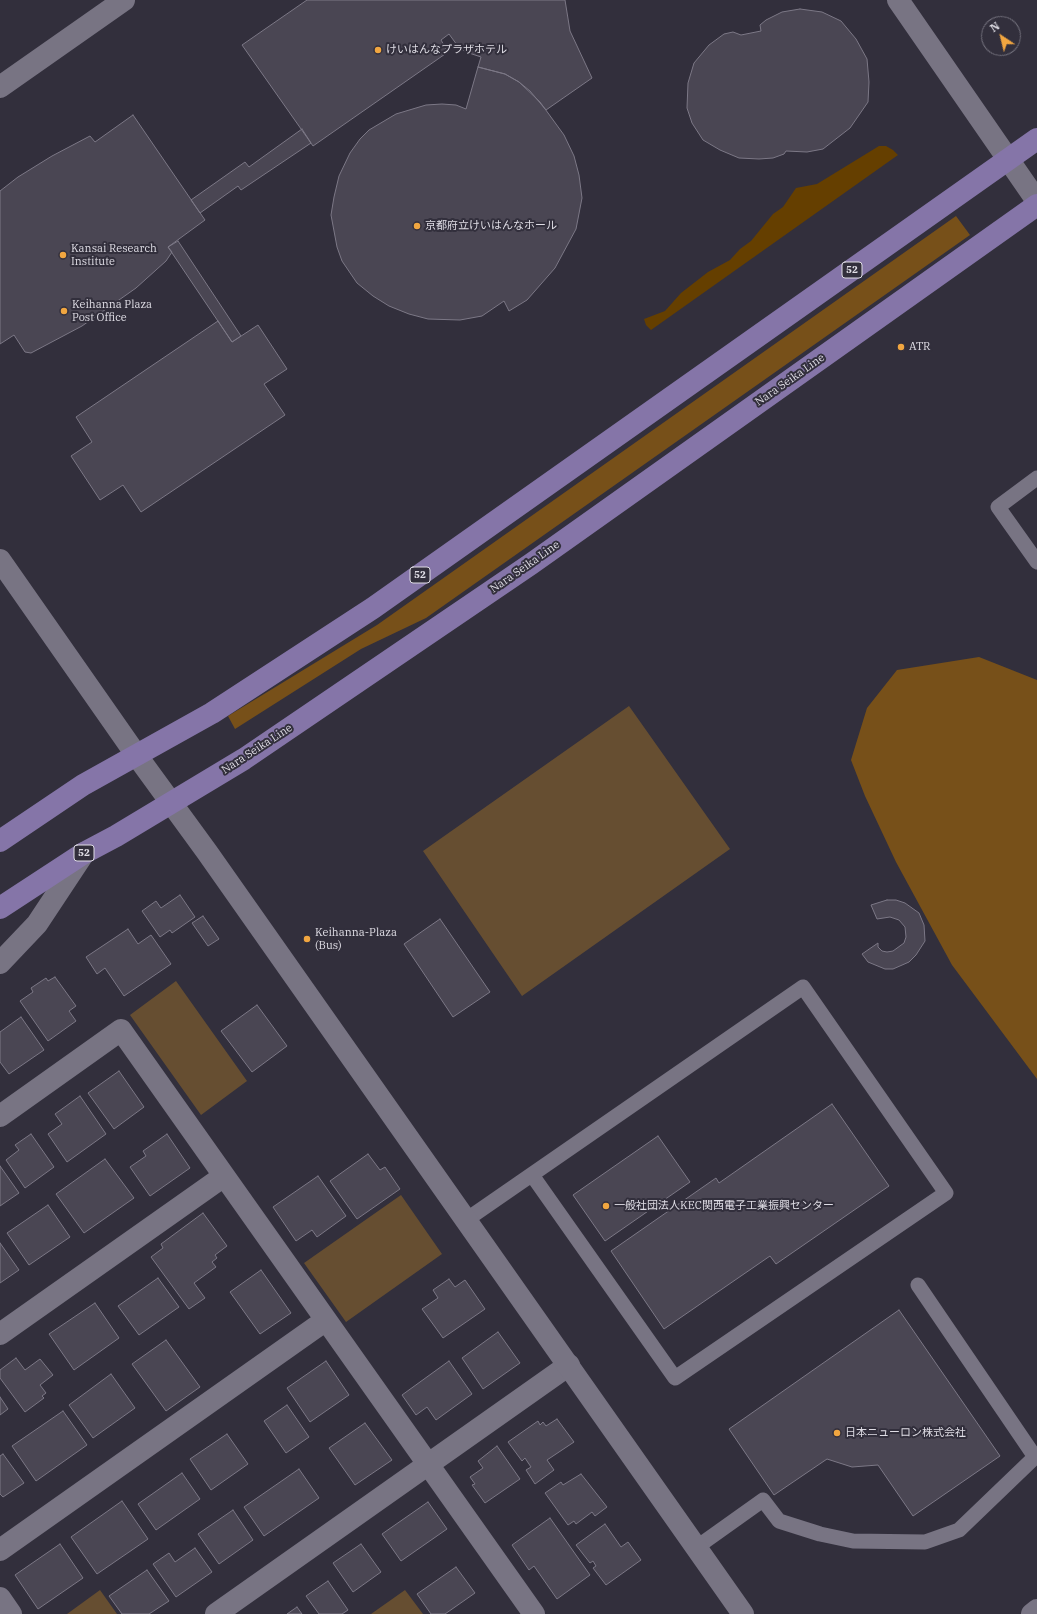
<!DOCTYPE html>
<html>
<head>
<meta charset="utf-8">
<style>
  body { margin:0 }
  #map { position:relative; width:1037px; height:1614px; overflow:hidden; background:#322f3c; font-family:"IBM Plex Serif",serif }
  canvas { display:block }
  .north { position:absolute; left:981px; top:16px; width:40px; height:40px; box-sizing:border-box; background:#322f3c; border:1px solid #777580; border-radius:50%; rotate:325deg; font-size:11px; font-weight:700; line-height:16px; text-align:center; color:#dfdde5 }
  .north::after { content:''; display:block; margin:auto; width:14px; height:18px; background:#f1a640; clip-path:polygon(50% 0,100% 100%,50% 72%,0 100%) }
</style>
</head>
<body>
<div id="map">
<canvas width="1037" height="1614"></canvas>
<div class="north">N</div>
</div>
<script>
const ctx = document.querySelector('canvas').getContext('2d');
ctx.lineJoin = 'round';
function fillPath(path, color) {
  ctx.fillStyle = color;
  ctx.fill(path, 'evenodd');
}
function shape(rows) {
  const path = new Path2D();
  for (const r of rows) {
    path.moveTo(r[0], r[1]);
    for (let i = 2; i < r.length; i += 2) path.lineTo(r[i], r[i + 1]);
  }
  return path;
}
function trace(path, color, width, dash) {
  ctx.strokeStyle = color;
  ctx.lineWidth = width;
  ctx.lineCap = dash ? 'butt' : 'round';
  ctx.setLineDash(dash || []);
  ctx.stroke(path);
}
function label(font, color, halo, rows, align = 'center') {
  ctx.font = font + ' "IBM Plex Serif","Noto Sans JP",serif';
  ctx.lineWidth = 4;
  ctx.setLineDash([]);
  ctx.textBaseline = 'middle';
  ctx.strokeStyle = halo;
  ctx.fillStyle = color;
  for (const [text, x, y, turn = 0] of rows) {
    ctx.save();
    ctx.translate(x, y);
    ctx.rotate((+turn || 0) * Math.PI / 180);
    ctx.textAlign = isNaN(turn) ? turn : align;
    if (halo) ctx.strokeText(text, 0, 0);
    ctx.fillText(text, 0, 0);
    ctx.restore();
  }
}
const green = shape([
  [629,706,730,849,522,996,423,851],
  [176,981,247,1081,201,1115,130,1015],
  [401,1195,442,1254,346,1322,304,1263],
  [100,1590,117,1614,67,1614],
  [405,1590,423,1614,371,1614]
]);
const forest = shape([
  [956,216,970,235,426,618,361,649,235,729,228,716,377,625],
  [979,657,1037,680,1037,1079,952,965,896,862,865,796,851,760,867,708,897,670]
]);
const water = shape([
  [879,146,886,146,893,150,898,155,651,330,646,325,644,319,665,311,681,293,708,272,730,260,740,249,751,241,773,214,783,207,796,188,817,184]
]);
const building = shape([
  [307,0,565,0,570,31,592,78,546,110,530,91,519,82,505,74,478,67,481,57,466,52,457,45,449,34,441,40,448,52,313,146,242,45,307,0],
  [800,9,822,12,841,21,856,39,867,59,869,82,868,102,850,128,823,149,807,152,786,151,784,154,773,158,759,159,739,158,720,150,703,140,692,123,687,108,688,83,694,63,709,45,724,34,733,32,741,35,761,31,760,25,766,20,782,12,800,9],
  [478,67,505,74,519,82,540,102,564,135,574,156,579,175,582,198,576,229,555,268,527,300,509,311,504,301,482,316,460,320,428,319,409,314,389,306,373,296,357,283,342,261,337,247,331,215,334,197,339,176,350,153,360,139,369,130,396,114,426,105,442,104,456,105,466,109,478,67],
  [133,115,205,220,168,247,172,252,166,261,136,288,82,326,31,353,25,352,14,335,0,344,0,191,18,177,52,156,90,136,95,142,133,115],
  [302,129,311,143,241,190,238,186,200,213,191,200,245,162,249,167,302,129],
  [178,241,241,336,232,342,168,247,178,241],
  [218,321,232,342,258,325,287,369,264,384,285,415,141,512,123,485,100,500,71,456,92,442,76,417,218,321],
  [180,895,195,917,172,933,170,930,160,937,142,911,156,901,161,908,180,895],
  [887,900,896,900,905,903,919,913,924,925,925,941,916,955,909,962,893,969,885,969,868,962,862,954,878,943,878,947,882,951,887,952,893,951,904,943,906,937,905,927,899,920,890,917,877,919,871,905,887,900],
  [203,916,219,939,208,946,192,923,203,916],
  [440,919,490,992,453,1017,404,944,440,919],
  [128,929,138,944,151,935,171,964,124,996,105,968,97,974,86,957,128,929],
  [55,977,76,1006,69,1011,76,1021,48,1041,20,1001,33,992,31,988,46,978,48,981,55,977],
  [257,1005,287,1046,252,1072,221,1031,257,1005],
  [21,1017,44,1050,9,1074,0,1062,0,1032,21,1017],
  [119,1071,144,1107,114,1129,88,1093,119,1071],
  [80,1096,106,1134,67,1162,48,1134,62,1124,55,1114,80,1096],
  [832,1104,889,1186,776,1264,770,1256,664,1329,611,1251,716,1178,719,1183,832,1104],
  [31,1134,54,1167,25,1188,6,1160,19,1150,15,1145,31,1134],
  [167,1134,190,1168,150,1196,130,1167,146,1156,143,1151,167,1134],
  [658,1136,690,1182,605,1241,573,1195,658,1136],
  [368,1154,380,1170,385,1167,400,1189,357,1219,330,1181,368,1154],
  [105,1159,134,1198,84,1233,56,1194,105,1159],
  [0,1166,19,1193,0,1206,0,1166],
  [318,1176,346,1216,317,1237,312,1230,296,1241,273,1207,318,1176],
  [48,1205,70,1237,29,1265,7,1233,48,1205],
  [203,1213,227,1246,215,1255,217,1258,212,1262,216,1267,194,1283,205,1298,189,1309,151,1257,163,1248,161,1244,203,1213],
  [0,1243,19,1270,0,1283,0,1243],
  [261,1270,291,1313,260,1334,230,1292,261,1270],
  [158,1278,179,1307,139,1335,118,1306,158,1278],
  [449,1279,455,1287,465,1280,485,1309,443,1338,422,1309,438,1298,433,1290,449,1279],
  [95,1303,119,1338,74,1370,49,1334,95,1303],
  [899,1310,1000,1456,913,1516,878,1465,852,1467,827,1459,774,1495,729,1429,899,1310],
  [498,1332,520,1363,483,1389,462,1358,498,1332],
  [166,1340,200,1387,166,1411,132,1364,166,1340],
  [16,1358,25,1370,40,1359,53,1375,40,1385,46,1393,42,1396,44,1398,25,1412,0,1378,0,1370,16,1358],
  [326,1361,349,1395,310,1422,287,1388,326,1361],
  [449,1361,472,1394,436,1420,427,1407,416,1415,402,1395,449,1361],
  [111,1374,135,1408,93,1438,69,1405,111,1374],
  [0,1397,8,1409,0,1415,0,1397],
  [287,1405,309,1437,286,1453,264,1421,287,1405],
  [63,1411,87,1445,36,1481,12,1446,63,1411],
  [557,1419,574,1442,547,1460,554,1470,535,1484,526,1470,531,1467,525,1458,522,1461,508,1442,538,1421,540,1425,543,1422,546,1426,557,1419],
  [365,1423,392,1460,355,1485,329,1448,365,1423],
  [227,1434,248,1464,211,1490,190,1459,227,1434],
  [497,1446,520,1479,485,1503,472,1485,475,1484,470,1477,483,1468,478,1461,497,1446],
  [3,1454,24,1483,3,1497,0,1494,0,1456,3,1454],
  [299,1469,319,1498,264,1536,244,1507,299,1469],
  [182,1473,200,1499,156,1530,138,1504,182,1473],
  [581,1474,607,1507,595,1516,592,1512,576,1524,574,1521,568,1525,545,1493,561,1482,563,1485,581,1474],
  [122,1501,148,1539,97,1574,71,1537,122,1501],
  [428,1502,447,1529,401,1561,382,1534,428,1502],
  [233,1510,253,1540,219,1564,198,1534,233,1510],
  [550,1518,590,1575,557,1599,534,1566,529,1570,512,1545,550,1518],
  [605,1524,621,1547,628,1542,641,1560,606,1585,593,1568,596,1566,593,1561,590,1563,576,1545,605,1524],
  [60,1544,83,1578,38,1609,15,1575,60,1544],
  [361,1544,381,1572,353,1592,333,1563,361,1544],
  [195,1548,212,1572,176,1597,153,1564,169,1553,175,1562,195,1548],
  [456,1567,475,1593,445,1614,431,1614,417,1594,456,1567],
  [147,1570,169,1601,149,1614,122,1614,109,1596,147,1570],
  [328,1581,348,1610,342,1614,319,1614,306,1596,328,1581],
  [297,1607,302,1614,287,1614,297,1607]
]);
const service = shape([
  [1037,478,998,507,1037,562],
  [466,1220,803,987,946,1193,675,1378,532,1175],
  [697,1547,763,1500,779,1521,820,1534,853,1541,925,1542,959,1530,1035,1457,918,1285]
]);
const minor = shape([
  [0,963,37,924,84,853],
  [0,1116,121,1030,534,1614],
  [0,1334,224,1176],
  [0,1550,326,1320],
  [0,1598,11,1614],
  [216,1614,569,1365]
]);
const tertiary = shape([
  [898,0,1037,201],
  [0,87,124,0],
  [0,560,137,756,207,852,743,1614],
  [1032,1614,1037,1610]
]);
const primary = shape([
  [0,841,83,785,212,713,373,608,1037,139],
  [0,908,84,853,116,836,244,759,531,564,1037,205]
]);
const markers = [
  [378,50,4,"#f1a640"],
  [417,226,4,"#f1a640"],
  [63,255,4,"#f1a640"],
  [64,311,4,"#f1a640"],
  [901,347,4,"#f1a640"],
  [307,939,4,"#f1a640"],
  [606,1206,4,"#f1a640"],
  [837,1433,4,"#f1a640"]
];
const shields = [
  [852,270,20],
  [420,575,20],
  [84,853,20]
];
const shieldNames = [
  ["52",852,270],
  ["52",420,575],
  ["52",84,853]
];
const poiNames = [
  ["けいはんなプラザホテル",386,50],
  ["京都府立けいはんなホール",425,226],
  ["Kansai Research",71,249],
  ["Institute",71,262],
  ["Keihanna Plaza",72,305],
  ["Post Office",72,318],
  ["ATR",909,347],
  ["Keihanna-Plaza",315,933],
  ["(Bus)",315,946],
  ["一般社団法人KEC関西電子工業振興センター",614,1206],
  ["日本ニューロン株式会社",845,1433]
];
const streetNames = [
  ["Nara Seika Line",790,380,-35],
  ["Nara Seika Line",525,567,-35],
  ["Nara Seika Line",257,749,-33]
];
fillPath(green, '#664e31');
fillPath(forest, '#775019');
fillPath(water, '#653f00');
fillPath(building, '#4a4653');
trace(building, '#7c7886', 1);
trace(service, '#787483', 15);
trace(minor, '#787483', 22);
trace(tertiary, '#787483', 22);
trace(primary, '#8575a8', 22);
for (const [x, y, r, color] of markers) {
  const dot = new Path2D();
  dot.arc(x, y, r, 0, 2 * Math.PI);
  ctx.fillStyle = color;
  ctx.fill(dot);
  trace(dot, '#322f3c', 1.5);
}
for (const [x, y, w] of shields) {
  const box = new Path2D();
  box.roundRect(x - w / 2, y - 8, w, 16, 3);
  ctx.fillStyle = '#322f3c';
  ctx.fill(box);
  trace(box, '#dfdde5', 1);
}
label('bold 10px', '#dfdde5', null, shieldNames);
label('11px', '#dfdde5', '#322f3c', poiNames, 'left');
label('11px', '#dfdde5', '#322f3c', streetNames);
</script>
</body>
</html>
